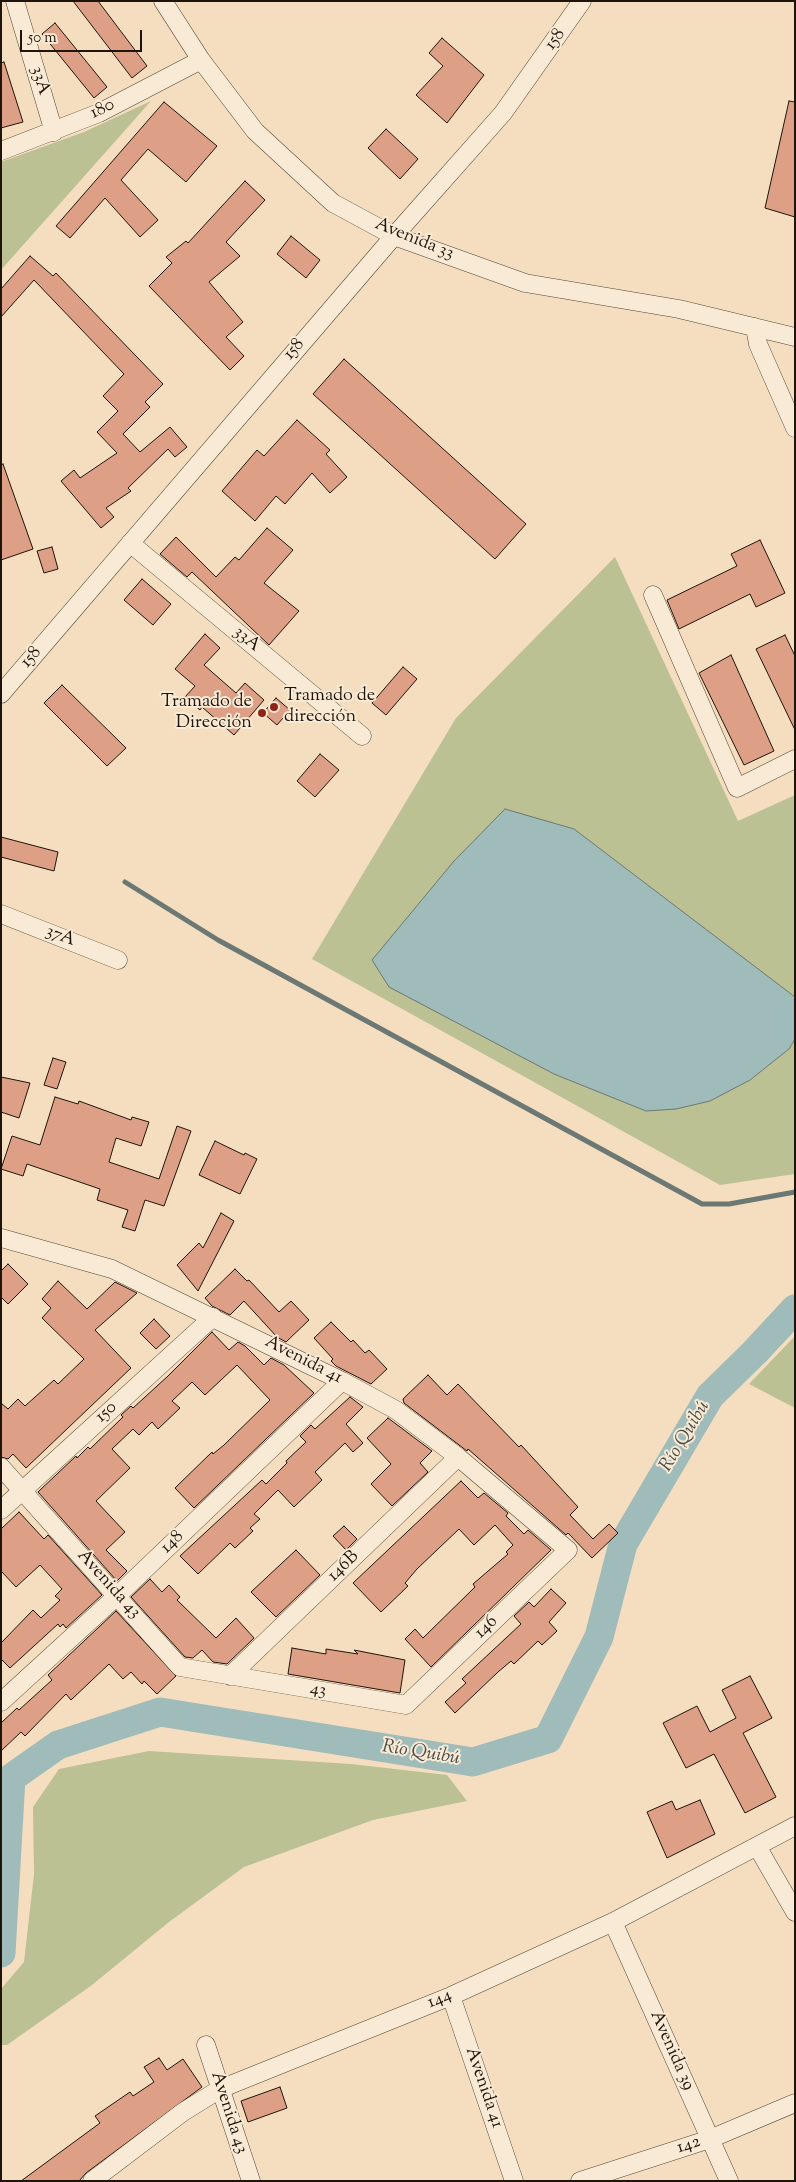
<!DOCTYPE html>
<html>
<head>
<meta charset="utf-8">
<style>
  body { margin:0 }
  #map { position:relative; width:796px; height:2182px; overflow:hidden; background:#f5debf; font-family:"Sorts Mill Goudy",serif }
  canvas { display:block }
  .frame { position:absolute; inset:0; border:2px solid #1f140a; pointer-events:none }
  .scale { position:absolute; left:20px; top:30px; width:122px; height:22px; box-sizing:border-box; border:2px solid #1f140a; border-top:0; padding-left:6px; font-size:15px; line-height:18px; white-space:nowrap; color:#1f140a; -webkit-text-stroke:4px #f8ead5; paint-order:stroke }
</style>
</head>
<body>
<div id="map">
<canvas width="796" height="2182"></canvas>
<div class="frame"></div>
<div class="scale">50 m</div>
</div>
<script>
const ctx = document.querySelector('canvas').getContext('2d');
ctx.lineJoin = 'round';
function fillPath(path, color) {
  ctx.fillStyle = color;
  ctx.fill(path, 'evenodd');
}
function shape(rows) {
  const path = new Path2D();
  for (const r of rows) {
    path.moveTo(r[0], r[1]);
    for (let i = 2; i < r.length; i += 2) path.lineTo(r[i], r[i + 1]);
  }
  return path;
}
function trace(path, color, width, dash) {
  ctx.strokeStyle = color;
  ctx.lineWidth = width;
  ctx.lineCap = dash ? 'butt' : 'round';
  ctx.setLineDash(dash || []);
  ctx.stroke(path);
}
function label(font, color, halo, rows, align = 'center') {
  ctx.font = font + ' "Sorts Mill Goudy",serif';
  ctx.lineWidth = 4;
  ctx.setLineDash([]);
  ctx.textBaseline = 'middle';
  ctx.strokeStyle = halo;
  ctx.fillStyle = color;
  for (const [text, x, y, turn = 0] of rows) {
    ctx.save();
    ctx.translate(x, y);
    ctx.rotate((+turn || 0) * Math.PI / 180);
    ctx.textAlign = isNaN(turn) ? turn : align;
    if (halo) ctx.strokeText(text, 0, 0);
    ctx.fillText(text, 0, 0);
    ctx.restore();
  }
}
const green = shape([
  [151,101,1,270,1,162,84,132],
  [615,557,738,821,795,795,795,1174,720,1185,312,959,456,718],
  [795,1336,795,1408,749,1384],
  [149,1751,351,1764,447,1775,467,1801,373,1820,244,1867,169,1922,92,1985,7,2045,1,2045,1,1989,24,1962,34,1874,33,1807,59,1769]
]);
const water = shape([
  [505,809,574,829,795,997,795,1039,789,1049,750,1080,710,1101,676,1109,646,1111,554,1074,389,987,372,960,454,861,505,809]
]);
const stream = shape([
  [125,882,218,940,702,1204,729,1204,795,1192]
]);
const river = shape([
  [1,1953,11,1778,58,1745,160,1712,473,1762,548,1739,599,1637,623,1544,710,1396,755,1352,795,1309]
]);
const building = shape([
  [73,1,98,1,147,66,132,78,73,1],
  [55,23,107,87,94,98,42,34,55,23],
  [442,38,484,75,447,123,416,95,443,66,429,53,442,38],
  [4,62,23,122,1,128,1,63,4,62],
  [789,101,795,102,795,217,765,208,789,101],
  [164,102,217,146,186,182,148,149,121,180,158,220,140,237,105,198,70,238,56,226,164,102],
  [386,129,418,159,400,179,368,148,386,129],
  [245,181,265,200,226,242,240,256,209,282,243,322,226,337,244,356,230,370,149,286,172,263,166,257,186,241,188,243,245,181],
  [291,236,320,260,306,278,277,254,291,236],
  [30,256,53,276,56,273,163,384,145,402,150,407,123,434,140,452,170,427,187,447,175,457,168,449,128,488,131,491,106,508,114,517,101,528,61,481,74,470,80,478,117,453,97,432,118,411,103,396,124,374,34,280,1,317,1,289,30,256],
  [344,359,526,524,495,559,313,394,344,359],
  [297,420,330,450,326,454,347,477,330,493,312,473,285,504,276,496,255,521,222,491,257,450,264,456,297,420],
  [3,464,33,549,1,560,1,465,3,464],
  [267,528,293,550,264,583,299,611,269,645,192,572,187,577,160,554,176,537,216,577,235,557,239,560,267,528],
  [760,540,785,593,756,607,750,594,679,629,667,600,737,566,731,554,760,540],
  [52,547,58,569,44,573,37,551,52,547],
  [142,579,171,604,153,625,124,600,142,579],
  [205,634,220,648,204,665,236,693,245,683,264,700,234,735,202,707,200,710,185,697,195,686,175,669,205,634],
  [785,635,795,656,795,730,756,649,785,635],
  [731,655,774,751,744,765,699,673,731,655],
  [403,667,417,679,386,715,372,703,403,667],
  [62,685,126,748,107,766,44,703,62,685],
  [276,698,290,710,277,725,263,713,276,698],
  [320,754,339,770,315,797,297,781,320,754],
  [1,837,58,852,54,871,1,857,1,837],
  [53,1058,66,1062,57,1089,44,1085,53,1058],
  [1,1077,30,1083,19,1118,1,1112,1,1077],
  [55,1097,78,1104,79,1101,131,1120,132,1117,149,1122,141,1146,116,1138,109,1162,159,1179,177,1126,191,1131,164,1206,145,1200,135,1231,122,1227,128,1210,97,1200,100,1189,27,1164,23,1176,1,1169,12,1136,40,1145,55,1097],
  [215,1141,244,1155,245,1153,257,1159,240,1194,199,1175,215,1141],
  [221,1213,234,1221,198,1291,177,1265,199,1243,203,1248,221,1213],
  [8,1264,28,1284,8,1304,1,1297,1,1271,8,1264],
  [235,1269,247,1281,249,1280,279,1312,291,1301,309,1320,286,1342,277,1337,244,1301,230,1315,212,1306,205,1298,235,1269],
  [58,1281,87,1309,115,1282,137,1293,95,1330,131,1368,26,1468,13,1454,8,1459,1,1457,1,1403,8,1409,18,1399,25,1406,54,1380,58,1384,84,1359,42,1318,51,1308,42,1299,58,1281],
  [154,1319,170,1336,156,1349,140,1333,154,1319],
  [331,1322,351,1342,353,1340,365,1353,369,1350,387,1369,371,1384,336,1366,331,1361,333,1359,314,1338,331,1322],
  [212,1332,229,1350,238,1342,245,1346,264,1365,271,1358,284,1365,314,1393,194,1508,175,1488,212,1452,213,1454,224,1445,270,1400,237,1365,205,1395,192,1382,172,1401,180,1408,158,1429,152,1422,139,1435,133,1429,112,1449,130,1468,96,1501,125,1532,106,1550,127,1571,117,1581,38,1492,76,1456,77,1458,88,1447,90,1449,123,1417,121,1415,131,1406,133,1408,168,1376,212,1332],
  [428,1375,447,1395,458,1384,519,1447,521,1445,578,1507,570,1515,593,1539,609,1524,618,1533,592,1558,568,1533,566,1535,468,1449,467,1451,404,1403,403,1399,428,1375],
  [350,1397,363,1407,346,1424,363,1443,353,1452,345,1443,315,1472,322,1480,294,1507,278,1490,254,1514,260,1519,250,1528,253,1531,235,1548,230,1543,198,1574,180,1556,262,1480,266,1484,287,1463,286,1461,306,1442,300,1436,311,1425,315,1429,350,1397],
  [388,1418,432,1451,420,1463,428,1472,392,1506,371,1484,391,1464,367,1438,388,1418],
  [461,1481,478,1498,484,1493,508,1513,506,1516,524,1534,528,1530,551,1550,431,1667,405,1639,415,1629,423,1638,475,1587,473,1584,508,1554,506,1552,513,1545,495,1525,474,1545,459,1529,417,1569,405,1583,408,1586,381,1612,353,1583,461,1481],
  [19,1512,44,1539,48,1535,102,1595,66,1628,63,1624,60,1627,58,1624,10,1668,1,1659,1,1643,33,1610,41,1618,60,1600,55,1596,62,1589,40,1565,16,1587,1,1571,1,1529,19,1512],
  [344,1526,357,1539,346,1550,333,1536,344,1526],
  [296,1550,320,1575,276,1617,251,1592,296,1550],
  [150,1579,162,1592,169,1585,180,1597,177,1600,216,1638,236,1618,254,1638,227,1664,213,1662,202,1650,193,1658,185,1657,131,1597,150,1579],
  [551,1589,566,1603,549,1622,557,1631,542,1645,538,1641,514,1664,511,1661,498,1672,455,1713,445,1702,466,1683,462,1679,521,1624,514,1616,529,1602,534,1607,551,1589],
  [116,1611,176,1676,157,1694,144,1681,142,1684,131,1672,123,1679,109,1664,71,1700,66,1694,25,1736,21,1732,1,1751,1,1723,17,1708,19,1710,52,1680,48,1675,116,1611],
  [292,1648,326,1654,326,1649,358,1654,354,1650,405,1660,400,1693,288,1674,292,1648],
  [750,1676,772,1718,743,1733,776,1797,745,1813,714,1754,686,1768,663,1723,697,1706,710,1732,736,1718,722,1690,750,1676],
  [700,1800,715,1834,667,1858,647,1812,672,1801,676,1810,700,1800],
  [159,2058,167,2070,183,2059,202,2087,86,2173,79,2181,21,2181,100,2123,95,2116,130,2092,133,2096,154,2082,144,2067,159,2058],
  [280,2087,287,2108,248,2122,241,2101,280,2087]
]);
const minor = shape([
  [15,1,54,132],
  [163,1,201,60,255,131,333,203,394,236,525,283,679,309,795,337],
  [1,151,99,113,201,60],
  [755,327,758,344,795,428],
  [130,543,362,736],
  [653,595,737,788,795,759],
  [1,694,394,236,503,113,582,1],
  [1,914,118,960],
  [1,1238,112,1269,342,1381,396,1410,458,1457,568,1550,406,1705,180,1667,1,1467],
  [1,1510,213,1317],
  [230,1676,458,1457],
  [1,1702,118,1595,342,1381],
  [758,1848,795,1912],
  [613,1922,729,2181],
  [451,1996,514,2181],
  [206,2045,251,2181],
  [92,2181,183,2112,220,2089,451,1996,613,1922,795,1826],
  [580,2181,710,2139,795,2103]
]);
const markers = [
  [274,707,5,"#8f2418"],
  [262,713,5,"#8f2418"]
];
const streetNames = [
  ["158",556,40,-54],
  ["33A",39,81,73],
  ["180",103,110,-26],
  ["Avenida 33",414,240,22],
  ["158",295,350,-49],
  ["33A",246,640,40],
  ["158",32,658,-49],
  ["37A",60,937,21],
  ["Avenida 41",303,1361,27],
  ["150",107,1413,-42],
  ["148",173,1543,-44],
  ["146B",344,1567,-44],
  ["Avenida 43",108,1585,48],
  ["146",487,1628,-44],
  ["43",318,1691,10],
  ["144",440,2000,-23],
  ["Avenida 39",671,2051,66],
  ["Avenida 41",483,2088,71],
  ["Avenida 43",228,2113,72],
  ["142",689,2146,-18]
];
const poiNames = [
  ["Tramado de",284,697],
  ["dirección",284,718],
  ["Tramado de",252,703,"right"],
  ["Dirección",252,724,"right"]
];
const waterNames = [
  ["Río Quibú",686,1437,-59],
  ["Río Quibú",421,1754,9]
];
fillPath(green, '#bbc192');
fillPath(water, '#9fbbba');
trace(water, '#6c7874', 1);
trace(stream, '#6c7874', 5);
trace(river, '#9fbbba', 29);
fillPath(building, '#de9f87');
trace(building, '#1f140a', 1);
trace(minor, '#544637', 19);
trace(minor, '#f8ead5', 18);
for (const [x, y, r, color] of markers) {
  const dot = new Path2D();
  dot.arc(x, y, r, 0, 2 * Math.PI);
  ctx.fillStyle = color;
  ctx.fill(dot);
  trace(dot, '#f8ead5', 2);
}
label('18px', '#1f140a', '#f8ead5', streetNames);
label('18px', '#1f140a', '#f8ead5', poiNames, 'left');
label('italic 19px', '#4c4e48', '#f8ead5', waterNames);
</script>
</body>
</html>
